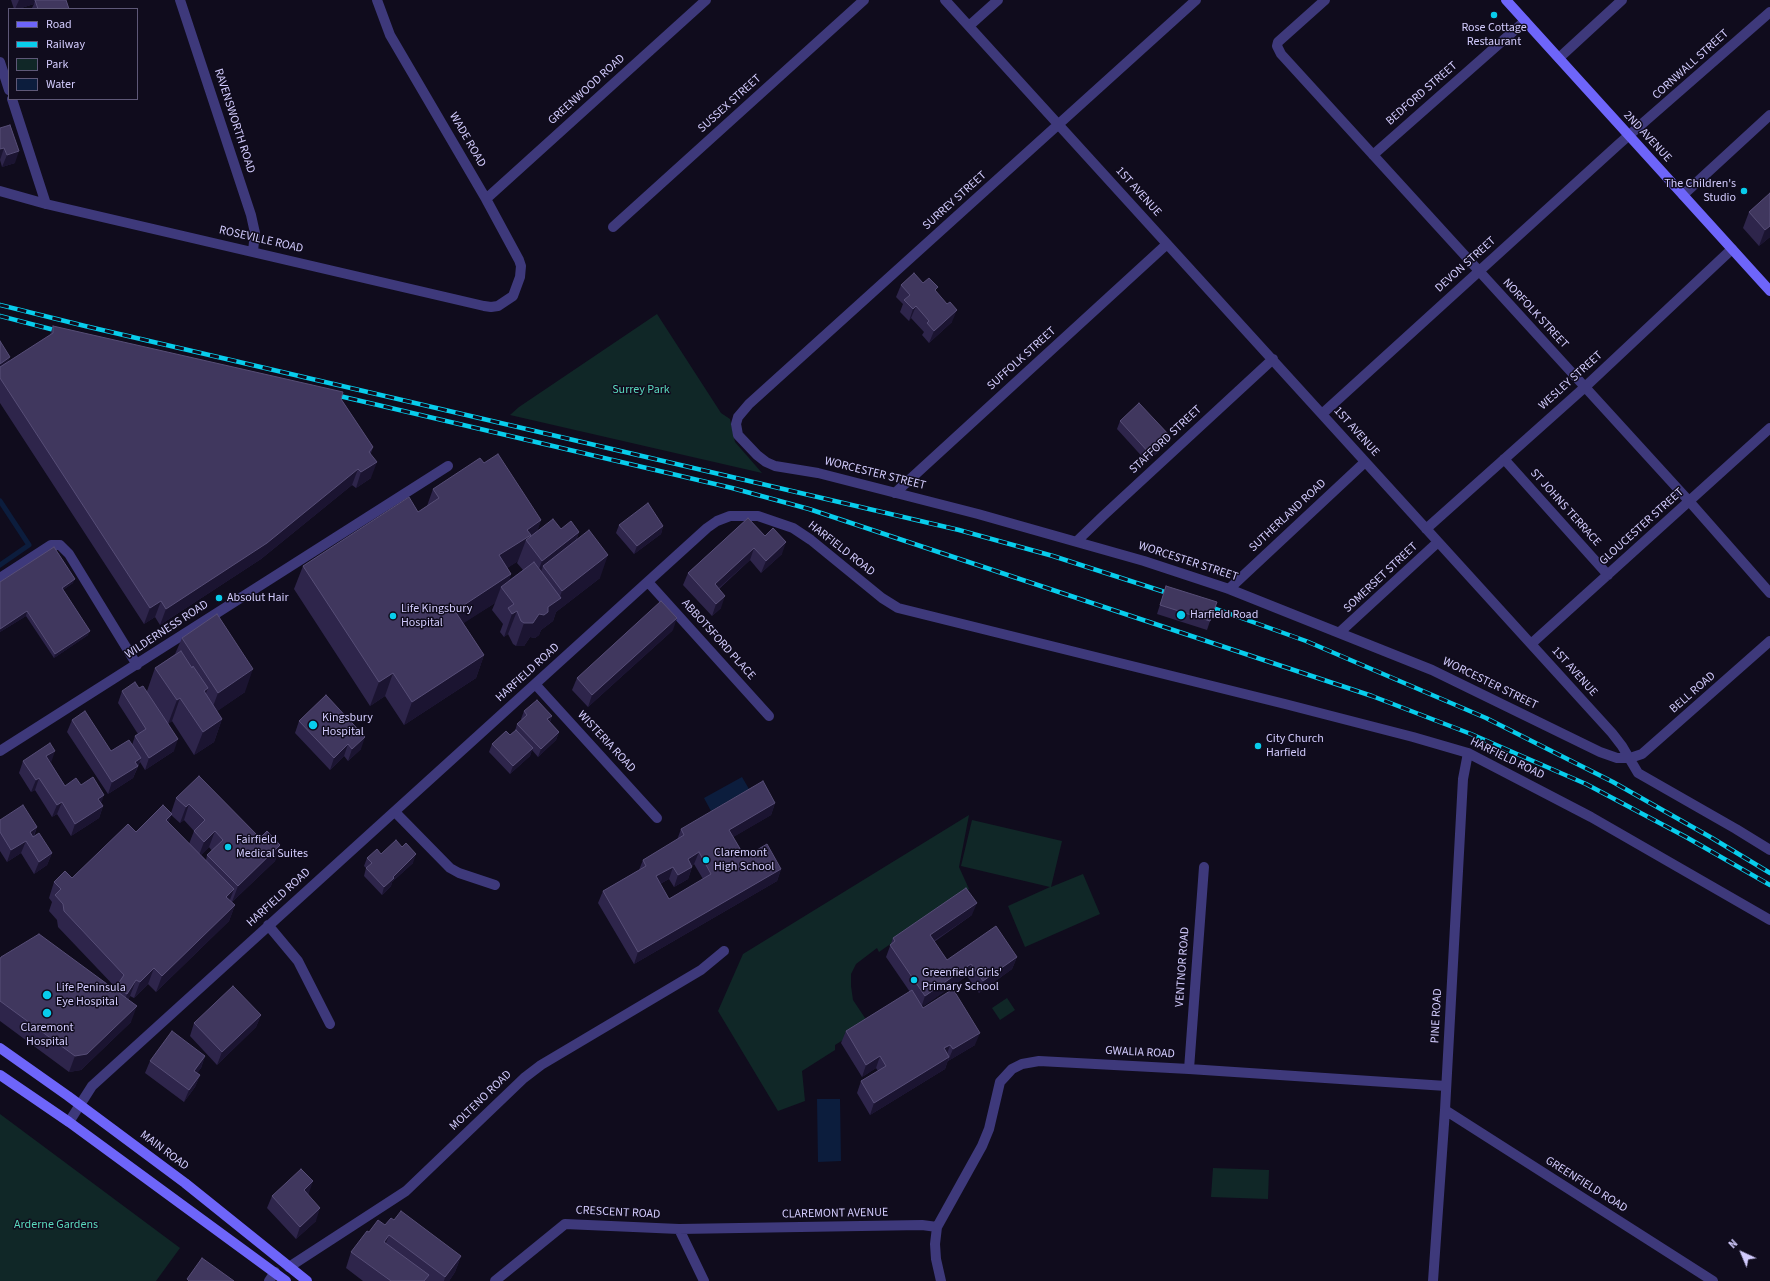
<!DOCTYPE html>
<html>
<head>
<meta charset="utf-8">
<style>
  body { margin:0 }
  #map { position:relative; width:1770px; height:1281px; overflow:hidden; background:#100c1d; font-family:"Source Sans 3",sans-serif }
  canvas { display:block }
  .legend { position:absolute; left:8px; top:8px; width:130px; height:92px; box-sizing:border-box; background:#100c1d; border:1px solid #5e5877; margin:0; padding:5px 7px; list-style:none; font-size:12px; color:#d2cbfd }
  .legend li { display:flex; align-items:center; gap:8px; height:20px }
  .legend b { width:20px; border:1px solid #5e5877 }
  .north { position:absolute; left:1722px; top:1233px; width:40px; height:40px; -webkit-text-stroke:3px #100c1d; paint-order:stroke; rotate:316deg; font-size:11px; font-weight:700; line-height:16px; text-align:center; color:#d2cbfd }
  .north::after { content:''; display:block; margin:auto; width:14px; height:18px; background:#d2cbfd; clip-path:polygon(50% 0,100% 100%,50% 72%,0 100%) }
</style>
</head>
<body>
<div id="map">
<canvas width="1770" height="1281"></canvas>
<ul class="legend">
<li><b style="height:5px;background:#6e65fa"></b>Road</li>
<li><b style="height:5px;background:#08cdec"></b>Railway</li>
<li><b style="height:11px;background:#102727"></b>Park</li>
<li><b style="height:11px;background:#0c1d3d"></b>Water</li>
</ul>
<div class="north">N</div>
</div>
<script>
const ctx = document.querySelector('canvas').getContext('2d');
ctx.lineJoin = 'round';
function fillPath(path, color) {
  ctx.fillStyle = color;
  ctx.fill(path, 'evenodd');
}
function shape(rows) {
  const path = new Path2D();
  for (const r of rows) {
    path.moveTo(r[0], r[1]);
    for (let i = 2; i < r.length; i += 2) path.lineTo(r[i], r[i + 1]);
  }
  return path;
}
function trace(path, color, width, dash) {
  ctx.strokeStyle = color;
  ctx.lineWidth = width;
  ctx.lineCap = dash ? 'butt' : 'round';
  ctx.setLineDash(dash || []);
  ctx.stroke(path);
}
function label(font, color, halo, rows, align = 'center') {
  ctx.font = font + ' "Source Sans 3",sans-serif';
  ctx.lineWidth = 3;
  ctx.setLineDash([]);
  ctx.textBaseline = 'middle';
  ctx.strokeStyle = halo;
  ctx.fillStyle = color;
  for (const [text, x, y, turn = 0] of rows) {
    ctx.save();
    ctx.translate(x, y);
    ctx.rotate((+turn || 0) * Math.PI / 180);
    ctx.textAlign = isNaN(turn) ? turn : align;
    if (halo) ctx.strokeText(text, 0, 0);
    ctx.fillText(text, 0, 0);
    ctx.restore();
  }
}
const green = shape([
  [657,314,721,413,730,419,735,442,762,473,510,415,519,407],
  [969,815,959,867,969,889,879,952,877,948,856,964,851,974,851,986,853,1000,869,1024,835,1045,835,1050,802,1071,805,1101,778,1111,718,1011,743,954],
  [972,820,1062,841,1051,887,1083,874,1100,914,1025,947,1008,906,1050,887,961,866],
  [1007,998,1015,1010,1000,1020,992,1008],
  [0,1114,180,1248,156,1281,0,1281],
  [1213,1168,1269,1170,1268,1199,1211,1197]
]);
const water = shape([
  [742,777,749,789,711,811,704,798],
  [840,1099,841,1161,818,1162,817,1099]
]);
const stream = shape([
  [0,501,29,545,0,565]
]);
const street = shape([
  [180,0,251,215,255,233,253,251],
  [945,0,1612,733,1622,746,1638,773,1736,829,1770,850],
  [1196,0,749,404,738,417,736,424,738,435,757,455,766,462,775,466,818,473,978,514,1144,561,1229,589,1432,670,1600,752,1617,758,1630,758,1642,754,1770,641],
  [1325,0,1278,42,1277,46,1281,54,1689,501,1770,593],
  [969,26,998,0],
  [1559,58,1622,0],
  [0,62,9,90],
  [12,99,46,204],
  [1373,155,1525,21],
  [0,191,46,204,484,306,491,307,498,306,513,296,520,277,521,266,519,260,486,199,390,35,377,0],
  [1683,195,1770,115],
  [486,199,706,0],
  [613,227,864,0],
  [1322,414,1619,144,1770,12],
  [1504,459,1608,575],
  [895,493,1167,244],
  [1426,529,1585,387,1732,249],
  [1077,541,1103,516,1273,359],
  [0,578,51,545,60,545,69,554,137,665],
  [648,582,769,716],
  [1229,589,1365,462],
  [1340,632,1438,542],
  [1531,644,1770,428],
  [535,684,657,818],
  [0,751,448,466],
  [395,812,450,868,459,873,495,885],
  [268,925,298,961,330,1024],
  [1189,1069,1204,867],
  [1445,1110,1713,1281],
  [69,1122,92,1086,707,528,717,521,730,516,758,516,793,528,811,540,882,598,898,608,1285,704,1413,737,1468,753,1591,817,1770,920],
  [679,1229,704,1281],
  [289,1267,406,1191,524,1078,541,1065,701,970,724,951],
  [269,1281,275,1272],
  [495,1281,565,1224,679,1229,922,1225,937,1227],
  [941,1281,936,1259,935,1244,937,1227,982,1146,989,1129,1000,1082,1012,1069,1022,1064,1039,1061,1189,1069,1446,1086],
  [1433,1281,1445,1110,1463,779,1468,753]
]);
const secondary = shape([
  [1506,0,1770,291],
  [0,1048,68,1096,185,1183,307,1281],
  [0,1075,69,1122,286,1281]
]);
const rail = shape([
  [0,305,85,326,959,530,1053,556,1174,595],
  [0,316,62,332],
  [331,394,732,488,809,509,1372,696,1471,734,1586,784,1686,837,1770,885],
  [1205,605,1306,641,1486,718,1613,782,1712,838,1770,873]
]);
const wall = shape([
  [11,0,66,0,69,9,32,9,32,8,34,4,18,9,14,9],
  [0,128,15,163,2,167,0,160],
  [1770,193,1770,237,1759,246,1743,228,1749,212],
  [923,283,936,291,952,322,929,343,922,335,924,332,911,318,909,321,900,312,903,304,896,297,901,285],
  [53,326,341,399,373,447,371,453,371,478,356,488,352,485,261,559,160,625,155,617,144,624,0,403,0,341,9,362,50,335],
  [1120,421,1170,436,1167,444,1147,462,1117,429],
  [484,463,541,520,537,531,561,529,579,532,576,541,600,578,556,612,553,621,541,630,539,635,535,638,530,637,524,646,516,646,513,644,508,634,504,637,500,632,503,624,492,610,495,603,463,623,484,655,476,678,404,725,385,696,370,706,294,589,303,566,418,512,427,506,433,489],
  [518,561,517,563,523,570,509,580,511,574,507,568],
  [748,518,782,554,761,573,750,560,719,589,721,608,712,616,683,585,688,573],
  [619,525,663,526,661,534,634,554,616,533],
  [0,582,73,583,63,590,88,635,54,658,26,616,0,632],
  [1166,586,1210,621,1207,630,1157,614],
  [673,630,588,707,572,690,577,678],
  [182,638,245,692,217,711,222,719,214,742,194,755,172,721,168,724,174,751,145,770,140,762,133,778,108,794,67,732,72,720,111,751,132,745,135,736,138,734,118,703,122,691,139,688,147,691,155,668,175,654],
  [524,711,552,716,550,722,559,732,556,740,538,757,532,750,530,756,510,774,489,752,492,744,510,735,515,731,517,724,522,720,521,719],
  [299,721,361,749,348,761,344,756,330,770,295,733],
  [23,761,51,763,65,786,81,785,101,803,103,806,99,818,71,836,57,814,52,817,35,790,31,792,19,773],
  [176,798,260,838,280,845,275,861,232,902,230,900,235,905,229,921,156,992,148,984,134,998,130,996,128,1000,131,1022,81,1070,69,1072,0,1021,0,959,115,990,116,988,58,927,57,920,49,911,52,902,49,898,54,882,72,878,136,832,171,813],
  [171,815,180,823,184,820,194,831,189,844,168,822],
  [209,847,212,851,207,855,206,860,201,855],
  [775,803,771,815,733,837,745,857,781,869,777,881,634,964,598,903,603,891,639,870,643,860,677,840,681,829],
  [694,864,703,879,669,899,660,884,669,879,674,887,688,879,692,867,692,866],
  [0,820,37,827,34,836,52,853,47,865,34,874,21,853,7,862,0,851],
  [381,854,413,863,392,882,391,886,382,895,364,876,366,868,364,866,367,858],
  [972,915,934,942,947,960,1017,957,1012,969,979,993,967,976,922,1007,975,1045,948,1061,948,1060,945,1069,870,1115,857,1093,861,1081,878,1071,876,1068,862,1077,841,1043,846,1031,910,992,886,957,893,938],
  [261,1015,256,1027,217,1065,190,1036,194,1023],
  [205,1056,201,1068,197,1073,200,1075,195,1087,184,1102,145,1073,150,1061],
  [309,1193,308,1194,316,1221,296,1239,267,1208,272,1196],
  [394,1220,461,1256,455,1272,449,1281,363,1281,346,1268,351,1252,369,1232,385,1225]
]);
const shadedWall = shape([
  [19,0,35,0,34,4,18,9,15,9],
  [4,148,0,160,0,149],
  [19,151,15,163,2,167,7,155],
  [1770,226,1770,237,1759,246,1765,230],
  [916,306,911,318,909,321,913,309],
  [957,310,952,322,929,343,934,331],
  [10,357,6,369,0,373,0,364],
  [1170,436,1167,444,1147,462,1150,454],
  [377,462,371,478,356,488,361,472],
  [358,469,352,485,261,559,160,625,166,609],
  [541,520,533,544,526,540,518,561,491,579,499,555,527,530],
  [663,526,661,534,634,554,637,546],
  [579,532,570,555,543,566,538,580,533,584,542,561],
  [786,542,782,554,761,573,766,561],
  [754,548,750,560,710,596,715,584],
  [608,555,600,578,556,612,553,621,541,630,539,635,535,638,530,637,524,646,516,646,524,623,559,599,562,591],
  [511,574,505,592,501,587,495,603,447,634,455,611],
  [75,579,73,583,60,592,62,588],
  [725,596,721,608,712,616,716,604],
  [161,601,155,617,144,624,150,608],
  [27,611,26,616,0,632,0,629],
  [517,611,508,634,504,637,512,614],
  [677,618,673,630,588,707,592,695],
  [90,631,88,635,54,658,55,654],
  [484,655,476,678,404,725,412,702],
  [253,669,245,692,209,717,218,693],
  [393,673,385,696,370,706,379,682],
  [208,688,199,711,204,691],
  [180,698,172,721,168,724,177,700],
  [552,716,549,724,547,719],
  [222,719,214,742,194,755,203,732],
  [559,732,556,740,538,757,541,749],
  [365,737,361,749,348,761,352,749],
  [178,739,174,751,145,770,149,758],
  [348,744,344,756,330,770,334,758],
  [533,748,530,756,510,774,513,766],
  [55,751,51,763,46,756],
  [141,758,133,778,108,794,112,782,135,762],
  [39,778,35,790,31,792,36,780],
  [104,795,100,807,98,799],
  [62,802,57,814,52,817,57,805],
  [775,803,771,815,725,842,729,830],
  [189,804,184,820,180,823,186,807],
  [103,806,99,818,71,836,75,824],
  [172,814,166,830,166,820],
  [37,827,32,839,30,832],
  [215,831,209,847,198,858,204,842],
  [26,841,21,853,7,862,11,850],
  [280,845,275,861,232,902,238,886],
  [699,852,694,864,684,871,688,859],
  [52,853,47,865,34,874,39,862],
  [416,854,413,863,392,882,391,886,382,895,384,887,393,877],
  [673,867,669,879,652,888,656,876],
  [692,867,688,879,674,887,678,875],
  [781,869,777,881,634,964,638,952],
  [234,889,228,905,226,897],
  [977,903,972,915,925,947,930,935],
  [235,905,229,921,156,992,162,976],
  [1017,957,1012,969,979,993,983,981],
  [971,964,967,976,921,1008,925,996],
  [154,968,148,984,134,998,140,982],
  [136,980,130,996,121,1010,127,994],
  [137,1006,131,1022,81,1070,69,1072,75,1056],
  [261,1015,256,1027,217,1065,222,1052],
  [980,1033,975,1045,948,1061,953,1049],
  [950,1045,946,1057,944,1048],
  [205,1056,201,1068,190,1083,194,1071],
  [880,1056,876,1068,862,1077,866,1065],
  [949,1057,945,1069,870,1115,874,1103],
  [200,1075,195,1087,184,1102,189,1090],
  [313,1181,309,1193,299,1202,304,1190],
  [320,1208,316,1221,296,1239,300,1227],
  [389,1235,383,1251,384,1242],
  [461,1256,455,1272,449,1281,444,1281,445,1277]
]);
const building = shape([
  [35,0,66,0,69,9,38,9,35,0],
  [10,125,19,151,7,155,4,148,0,149,0,128,10,125],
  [1770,193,1770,226,1765,230,1749,212,1770,193],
  [914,273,923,283,929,278,938,287,935,290,947,304,950,302,957,310,934,331,927,323,929,321,916,306,913,309,904,300,910,295,901,285,914,273],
  [53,326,343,392,341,399,373,447,369,452,377,462,361,472,358,469,267,543,166,609,161,601,150,608,0,378,0,367,53,333,53,326],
  [0,341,10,357,0,364,0,341],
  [1139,403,1170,436,1150,454,1120,421,1139,403],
  [498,454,541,520,527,530,531,535,499,555,511,574,455,611,484,655,412,702,393,673,379,682,303,566,409,497,418,512,439,498,433,489,480,458,484,463,498,454],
  [648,503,663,526,637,546,619,525,648,503],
  [748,518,765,536,773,528,786,542,766,561,754,548,715,584,725,596,716,604,688,573,748,518],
  [553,519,561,529,571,521,579,532,542,561,526,540,553,519],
  [589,530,608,555,562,591,543,566,589,530],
  [54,547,75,579,62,588,90,631,55,654,27,611,0,629,0,582,54,547],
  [534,562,561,598,548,607,548,612,544,615,539,614,533,623,524,623,521,621,517,611,512,614,508,608,514,604,501,587,534,562],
  [1166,586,1217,602,1210,621,1160,605,1166,586],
  [661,601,677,618,592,695,577,678,661,601],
  [217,614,253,669,218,693,182,638,217,614],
  [181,651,192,668,193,666,208,688,204,691,222,719,203,732,180,698,177,700,155,668,181,651],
  [135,682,139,688,143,686,178,739,149,758,135,736,146,729,122,691,135,682],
  [326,695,365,737,352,749,348,744,334,758,299,721,326,695],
  [537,700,552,716,547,719,559,732,541,749,517,724,527,715,524,711,537,700],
  [85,711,111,751,129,740,141,758,135,762,138,766,112,782,72,720,85,711],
  [516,730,533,748,513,766,492,744,506,731,510,735,516,730],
  [50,743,55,751,46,756,65,786,76,778,81,785,93,777,104,795,98,799,103,806,75,824,62,802,57,805,39,778,36,780,23,761,50,743],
  [199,776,260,838,267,831,280,845,238,886,207,855,223,840,215,831,204,842,194,831,205,820,189,804,186,807,176,798,199,776],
  [763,781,775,803,729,830,745,857,767,844,781,869,638,952,603,891,646,866,643,860,684,835,681,829,763,781],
  [699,852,711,874,669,899,656,876,673,867,678,875,692,867,688,859,699,852],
  [23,805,37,827,30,832,33,837,39,833,52,853,39,862,26,841,11,850,0,832,0,820,23,805],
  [163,805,172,814,166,820,234,889,226,897,235,905,162,976,154,968,140,982,136,980,127,994,116,987,124,975,64,911,63,904,55,895,61,889,54,882,65,871,72,878,128,824,136,832,163,805],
  [396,840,402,847,406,843,416,854,393,877,394,878,384,887,366,868,372,863,367,858,377,849,381,854,396,840],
  [966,888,977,903,930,935,947,960,996,926,1017,957,983,981,971,964,925,996,890,945,895,941,893,938,966,888],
  [39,934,137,1006,87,1054,75,1056,0,1001,0,959,1,957,39,934],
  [233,986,261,1015,222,1052,194,1023,233,986],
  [953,989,980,1033,953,1049,950,1045,944,1048,949,1057,874,1103,861,1081,886,1066,880,1056,866,1065,846,1031,912,990,923,1008,953,989],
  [172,1031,205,1056,194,1071,200,1075,189,1090,150,1061,172,1031],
  [301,1169,313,1181,304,1190,320,1208,300,1227,272,1196,301,1169],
  [401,1211,461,1256,445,1277,389,1235,384,1242,429,1275,424,1281,391,1281,351,1252,367,1231,369,1232,378,1220,385,1225,391,1218,394,1220,401,1211],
  [202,1258,234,1281,189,1281,187,1279,202,1258]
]);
const markers = [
  [1494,15,4,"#08cdec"],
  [1744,191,4,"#08cdec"],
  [219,598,4,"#08cdec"],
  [1181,615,5,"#08cdec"],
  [393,616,4,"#08cdec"],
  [313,725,5,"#08cdec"],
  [1258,746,4,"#08cdec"],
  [228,847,4,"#08cdec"],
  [706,860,4,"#08cdec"],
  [914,980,4,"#08cdec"],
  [47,995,5,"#08cdec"],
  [47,1013,5,"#08cdec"]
];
const poiNames = [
  ["Rose Cottage",1494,28,"center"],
  ["Restaurant",1494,42,"center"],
  ["The Children's",1736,184,"right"],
  ["Studio",1736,198,"right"],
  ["Absolut Hair",227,598],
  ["Life Kingsbury",401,609],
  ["Hospital",401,623],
  ["Harfield Road",1190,615],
  ["Kingsbury",322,718],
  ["Hospital",322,732],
  ["City Church",1266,739],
  ["Harfield",1266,753],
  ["Fairfield",236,840],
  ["Medical Suites",236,854],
  ["Claremont",714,853],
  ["High School",714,867],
  ["Greenfield Girls'",922,973],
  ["Primary School",922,987],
  ["Life Peninsula",56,988],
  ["Eye Hospital",56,1002],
  ["Claremont",47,1028,"center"],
  ["Hospital",47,1042,"center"]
];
const streetNames = [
  ["CORNWALL STREET",1691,65,-42],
  ["GREENWOOD ROAD",587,90,-42],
  ["BEDFORD STREET",1422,94,-41],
  ["SUSSEX STREET",730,104,-42],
  ["RAVENSWORTH ROAD",234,121,72],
  ["2ND AVENUE",1647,137,47],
  ["WADE ROAD",467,140,60],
  ["1ST AVENUE",1138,192,48],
  ["SURREY STREET",955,201,-42],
  ["ROSEVILLE ROAD",261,240,13],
  ["DEVON STREET",1466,265,-42],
  ["NORFOLK STREET",1535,314,47],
  ["SUFFOLK STREET",1022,359,-42],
  ["WESLEY STREET",1571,381,-42],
  ["1ST AVENUE",1356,432,48],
  ["STAFFORD STREET",1166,440,-43],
  ["WORCESTER STREET",875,474,14],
  ["ST JOHNS TERRACE",1565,508,48],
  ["SUTHERLAND ROAD",1288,516,-43],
  ["GLOUCESTER STREET",1642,527,-42],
  ["HARFIELD ROAD",841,549,38],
  ["WORCESTER STREET",1188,562,18],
  ["SOMERSET STREET",1381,578,-43],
  ["WILDERNESS ROAD",167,630,-33],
  ["ABBOTSFORD PLACE",718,640,48],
  ["1ST AVENUE",1574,672,48],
  ["HARFIELD ROAD",528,673,-42],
  ["WORCESTER STREET",1490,684,26],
  ["BELL ROAD",1693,693,-41],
  ["WISTERIA ROAD",606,742,47],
  ["HARFIELD ROAD",1507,759,26],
  ["HARFIELD ROAD",279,898,-42],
  ["VENTNOR ROAD",1183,967,-86],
  ["PINE ROAD",1437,1016,-87],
  ["GWALIA ROAD",1140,1053,3],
  ["MOLTENO ROAD",481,1101,-44],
  ["MAIN ROAD",164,1151,37],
  ["GREENFIELD ROAD",1586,1185,32],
  ["CRESCENT ROAD",618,1213,3],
  ["CLAREMONT AVENUE",835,1214,-1]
];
const parkNames = [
  ["Surrey Park",641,390],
  ["Arderne Gardens",56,1225]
];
fillPath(green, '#102727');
fillPath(water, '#0c1d3d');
trace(stream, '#0c1d3d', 5);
trace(street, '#3e397b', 10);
trace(secondary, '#6e65fa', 10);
trace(rail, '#08cdec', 4.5);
trace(rail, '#100c1d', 3, [9]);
fillPath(wall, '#2e254b');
fillPath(shadedWall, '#1b1431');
fillPath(building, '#40375e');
trace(building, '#574e77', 1);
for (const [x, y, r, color] of markers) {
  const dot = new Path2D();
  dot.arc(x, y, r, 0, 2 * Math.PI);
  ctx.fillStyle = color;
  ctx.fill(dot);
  trace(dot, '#100c1d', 1.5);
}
label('12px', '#d2cbfd', '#100c1d', poiNames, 'left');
label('12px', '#d2cbfd', '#100c1d', streetNames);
label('12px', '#5adabe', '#100c1d', parkNames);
</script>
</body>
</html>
